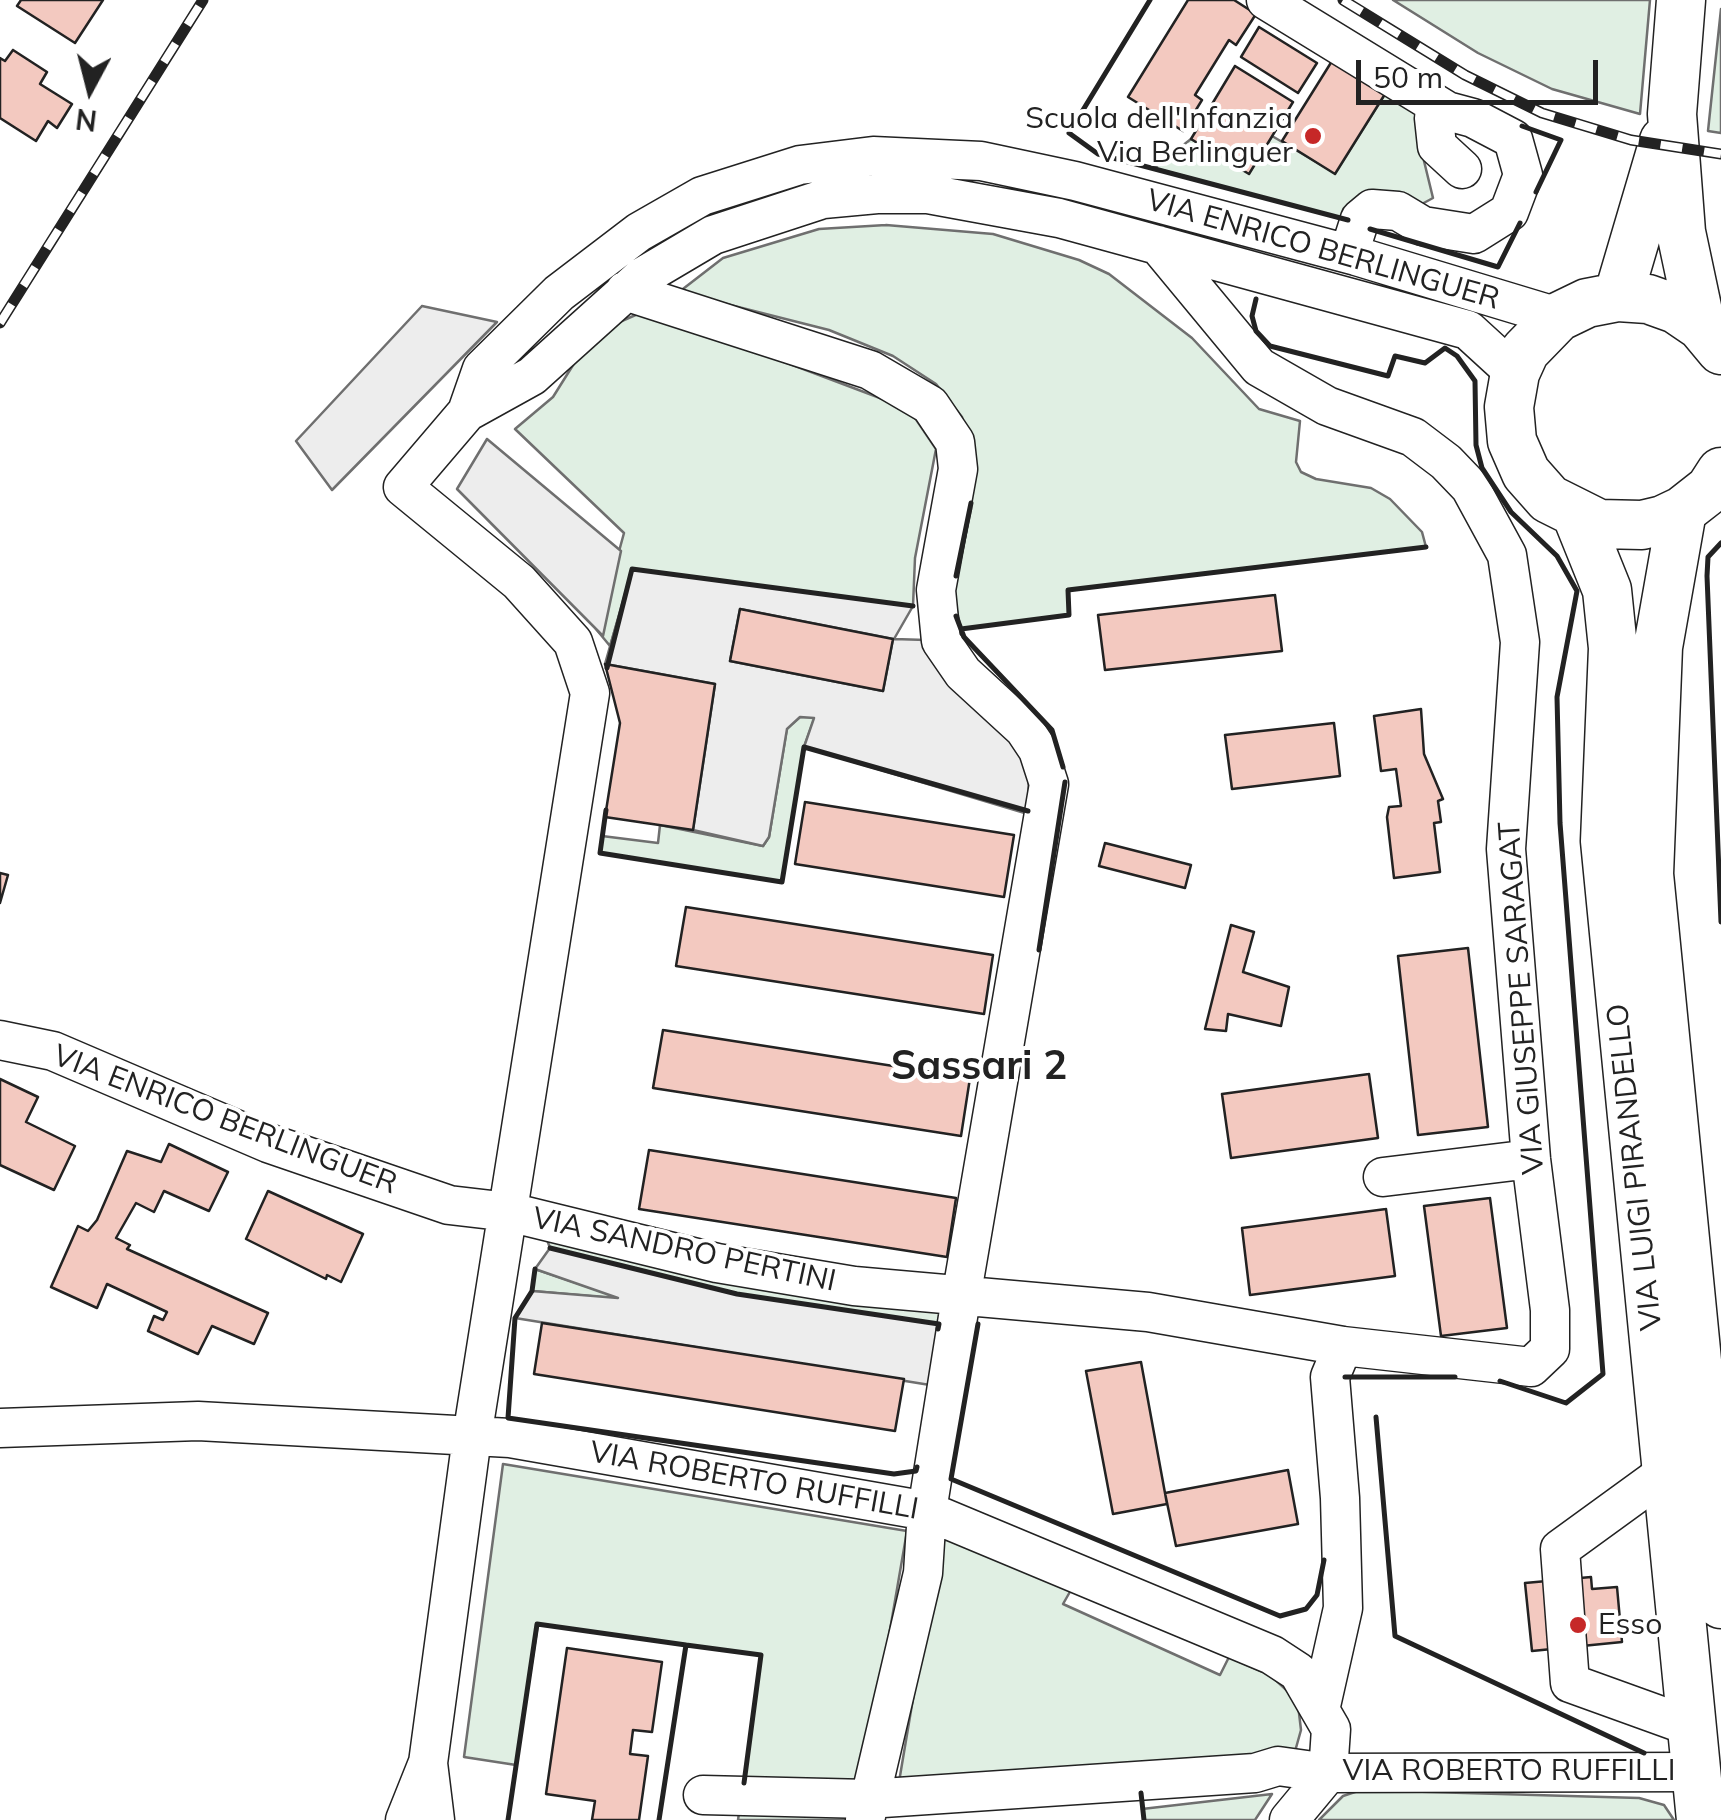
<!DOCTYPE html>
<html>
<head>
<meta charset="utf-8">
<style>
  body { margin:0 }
  #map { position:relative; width:1721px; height:1820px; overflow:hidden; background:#fff; font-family:Mulish,sans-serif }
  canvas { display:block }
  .north { position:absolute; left:40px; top:40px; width:100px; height:100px; -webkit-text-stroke:8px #fff; paint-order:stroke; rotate:187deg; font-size:28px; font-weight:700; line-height:40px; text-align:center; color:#222 }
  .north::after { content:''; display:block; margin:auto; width:35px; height:45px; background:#222; clip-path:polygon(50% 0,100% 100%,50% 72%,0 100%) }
  .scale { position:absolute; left:1356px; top:60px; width:242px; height:45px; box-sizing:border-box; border:5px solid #222; border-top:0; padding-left:12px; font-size:30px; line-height:35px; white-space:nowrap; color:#222; -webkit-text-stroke:8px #fff; paint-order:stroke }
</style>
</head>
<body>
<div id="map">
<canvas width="1721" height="1820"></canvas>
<div class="north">N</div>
<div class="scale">50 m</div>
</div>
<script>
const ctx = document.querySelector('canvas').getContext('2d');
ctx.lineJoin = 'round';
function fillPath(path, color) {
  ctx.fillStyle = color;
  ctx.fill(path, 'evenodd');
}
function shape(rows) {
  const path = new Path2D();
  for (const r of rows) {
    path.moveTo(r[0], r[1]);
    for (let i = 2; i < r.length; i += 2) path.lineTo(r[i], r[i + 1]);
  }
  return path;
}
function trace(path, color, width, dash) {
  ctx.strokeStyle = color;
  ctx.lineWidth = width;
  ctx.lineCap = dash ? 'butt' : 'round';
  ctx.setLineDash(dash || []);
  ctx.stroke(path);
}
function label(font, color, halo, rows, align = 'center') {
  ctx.font = font + ' Mulish,sans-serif';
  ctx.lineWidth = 8;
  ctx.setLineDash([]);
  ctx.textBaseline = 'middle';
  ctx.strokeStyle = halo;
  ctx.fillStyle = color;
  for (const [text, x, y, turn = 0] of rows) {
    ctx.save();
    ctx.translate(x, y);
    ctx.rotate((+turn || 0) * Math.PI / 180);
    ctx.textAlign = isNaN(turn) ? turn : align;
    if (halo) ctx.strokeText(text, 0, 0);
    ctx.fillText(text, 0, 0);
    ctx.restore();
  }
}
const green = shape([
  [1393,0,1650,0,1640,114,1552,89,1478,53,1393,0],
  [1721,9,1721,133,1708,131,1721,9],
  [1385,94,1407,103,1428,128,1424,161,1433,198,1420,205,1348,220,1154,168,1191,139,1249,173,1272,136,1335,173,1385,94],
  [886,225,993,234,1079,260,1109,274,1192,338,1259,409,1300,421,1296,462,1301,472,1316,479,1371,488,1390,499,1422,532,1426,547,1068,590,1069,615,961,629,953,593,971,509,972,464,962,417,936,384,893,356,829,330,679,292,723,258,819,229,886,225],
  [647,310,909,409,936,449,915,558,913,606,633,569,610,646,596,629,604,556,618,555,624,533,515,429,553,397,585,346,615,324,647,310],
  [800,717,815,717,804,747,782,882,600,853,602,836,658,843,660,825,763,846,769,837,787,728,800,717],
  [545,1234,942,1308,939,1324,737,1294,550,1248,545,1234],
  [535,1269,624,1299,532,1291,535,1269],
  [503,1464,907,1531,864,1781,743,1788,761,1655,538,1624,516,1765,464,1757,503,1464],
  [941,1532,1071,1590,1063,1604,1220,1675,1229,1657,1270,1675,1294,1697,1299,1713,1301,1730,1294,1755,899,1782,941,1532],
  [1361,1790,1639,1798,1664,1805,1674,1820,1319,1820,1343,1796,1361,1790],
  [1272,1794,1255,1820,1144,1820,1142,1809,1272,1794],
  [861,1801,858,1820,738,1820,740,1806,861,1801]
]);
const parking = shape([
  [422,306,497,322,332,490,296,441,422,306],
  [487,439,621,551,603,636,457,489,487,439],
  [632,569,913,606,894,639,926,640,1003,726,1029,770,1028,814,804,747,814,718,800,717,787,729,769,837,763,846,693,830,715,684,605,664,632,569],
  [740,609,893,639,883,691,730,661,740,609],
  [550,1248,737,1294,939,1324,930,1385,515,1318,532,1291,618,1298,535,1269,550,1248]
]);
const building = shape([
  [21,0,103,0,75,43,17,6,21,0],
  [1188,0,1234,0,1256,14,1236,45,1229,40,1195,95,1202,100,1183,131,1128,97,1188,0],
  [1259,27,1317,63,1298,93,1241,57,1259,27],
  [13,50,47,72,40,84,72,104,57,128,48,121,36,141,0,118,0,58,5,61,13,50],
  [1332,61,1385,94,1335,174,1282,141,1332,61],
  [1235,66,1293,102,1249,174,1191,139,1235,66],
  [1275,595,1282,651,1105,670,1098,615,1275,595],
  [740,609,893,639,883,691,730,661,740,609],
  [605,664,715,684,693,830,605,817,620,723,605,664],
  [1421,709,1424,754,1443,799,1438,801,1441,822,1434,823,1440,872,1394,878,1387,817,1389,807,1401,806,1396,769,1381,771,1374,716,1421,709],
  [1334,723,1340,776,1232,789,1225,735,1334,723],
  [805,802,1014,835,1004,897,795,864,805,802],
  [1105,843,1191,865,1185,888,1099,866,1105,843],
  [0,873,8,875,0,903,0,873],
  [686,907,993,955,984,1014,676,966,686,907],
  [1231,925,1254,932,1243,972,1289,987,1281,1026,1228,1014,1226,1031,1205,1029,1231,925],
  [1468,948,1488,1127,1418,1135,1398,956,1468,948],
  [663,1030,970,1078,961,1136,653,1088,663,1030],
  [1369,1074,1378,1138,1231,1158,1222,1094,1369,1074],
  [0,1079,38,1097,26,1122,75,1146,54,1190,0,1165,0,1079],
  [169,1144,228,1172,209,1211,164,1191,154,1212,136,1203,116,1238,130,1245,127,1249,268,1313,254,1344,212,1326,198,1354,148,1331,154,1316,163,1320,167,1312,107,1284,97,1308,51,1287,78,1226,88,1231,97,1220,127,1151,161,1162,169,1144],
  [649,1150,956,1198,947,1257,639,1209,649,1150],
  [268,1191,363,1234,341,1282,327,1275,326,1279,246,1239,268,1191],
  [1490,1198,1507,1328,1441,1336,1424,1206,1490,1198],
  [1386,1209,1395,1276,1250,1295,1242,1228,1386,1209],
  [542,1323,904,1379,895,1431,534,1374,542,1323],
  [1141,1362,1167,1504,1113,1514,1086,1371,1141,1362],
  [1288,1470,1298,1524,1176,1546,1165,1493,1288,1470],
  [1591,1577,1592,1589,1617,1587,1622,1642,1532,1651,1525,1583,1591,1577],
  [567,1648,662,1662,652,1732,633,1730,630,1754,648,1756,639,1820,592,1820,595,1801,546,1794,567,1648]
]);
const minor = shape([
  [1266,0,1447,111],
  [1356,256,1352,244,1360,219,1372,209,1398,211,1423,226,1474,234,1509,212,1523,175,1513,139,1473,118,1447,111,1434,118,1437,146,1462,169],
  [625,291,870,370,930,405,955,442,958,469,936,590,941,641,963,673,1024,729,1038,750,1049,784,961,1298,927,1511,923,1573,865,1820],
  [467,412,532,376,642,277,713,235,823,199,877,194,928,194,1059,218,1468,330,1515,373],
  [0,1040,53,1051,268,1143,449,1205,509,1212,717,1263,854,1286,1148,1312,1343,1346,1531,1367,1550,1349,1550,1310,1531,1159,1506,849,1520,642,1507,555,1470,487,1446,462,1413,437,1327,406,1259,367,1158,245],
  [1383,1177,1531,1159],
  [0,1428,198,1421,510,1438,927,1511,1272,1655,1298,1672,1331,1729,1328,1773,1696,1772],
  [1666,1472,1560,1549,1570,1683,1692,1727],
  [1320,1710,1343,1608,1340,1498,1330,1377,1343,1346],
  [703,1795,868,1799,1255,1773,1278,1766,1328,1773,1289,1820],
  [405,1820,427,1765],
  [435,1820,428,1763,472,1437,590,693,573,642,519,582,403,487,467,412,482,369,559,293,639,232,702,196,800,165,873,156,981,161,1075,181,1356,256,1558,317]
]);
const major = shape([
  [1681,0,1672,114,1681,232,1701,326],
  [1618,297,1664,141],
  [1721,350,1701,326,1676,309,1648,299,1618,297,1587,303,1558,317,1525,351,1515,373,1509,407,1512,441,1526,473,1549,499,1599,524,1642,525,1663,520,1682,511,1710,489,1721,472],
  [1682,511,1658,647,1649,874,1721,1604],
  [1578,518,1607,590,1613,648,1605,841,1701,1820]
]);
const rail = shape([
  [1343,0,1465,75,1542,113,1631,140,1721,154],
  [0,323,203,0]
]);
const wall = shape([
  [1150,0,1069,133,1098,154,1348,220],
  [1522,126,1561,140,1536,192],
  [1370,229,1498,267,1520,223],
  [1256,299,1252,316,1256,331,1270,346,1388,376,1395,356,1425,363,1445,348,1457,356,1475,381,1476,445,1482,468,1511,512,1557,556,1577,591,1557,697,1560,823,1603,1374,1566,1403,1500,1381],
  [1721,543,1708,557,1707,576,1721,922],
  [956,576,971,503],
  [956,616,964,637,1052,730,1063,767],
  [961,629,1069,615,1068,590,1426,547],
  [607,668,632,569,913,606],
  [606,810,600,853,782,882,804,747,1028,811],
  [1039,950,1065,782],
  [550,1248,737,1294,939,1324,938,1329],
  [535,1269,532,1291,515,1318,508,1418,894,1474,916,1471,917,1467],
  [978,1324,951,1479,1280,1616,1306,1609,1317,1595,1324,1560],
  [1345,1377,1455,1377],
  [1376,1417,1395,1636,1644,1753],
  [686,1645,761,1655,744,1783],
  [1141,1793,1144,1820],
  [508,1820,537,1624,686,1645,659,1820]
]);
const markers = [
  [1313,136,10,"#c62828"],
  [1578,1625,10,"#c62828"]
];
const poiNames = [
  ["Scuola dell'Infanzia",1293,119],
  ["Via Berlinguer",1293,153],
  ["Esso",1598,1625,"left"]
];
const streetNames = [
  ["VIA ENRICO BERLINGUER",1323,250,16],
  ["VIA GIUSEPPE SARAGAT",1522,998,-94],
  ["VIA ENRICO BERLINGUER",225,1120,21],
  ["VIA LUIGI PIRANDELLO",1635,1167,-96],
  ["VIA SANDRO PERTINI",684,1250,12],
  ["VIA ROBERTO RUFFILLI",754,1481,10],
  ["VIA ROBERTO RUFFILLI",1509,1771]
];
const districtNames = [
  ["Sassari 2",979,1067]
];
fillPath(green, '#e0efe3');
trace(green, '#6f6f6f', 2.5);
fillPath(parking, '#ededed');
trace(parking, '#6f6f6f', 2.5);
fillPath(building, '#f3c9c0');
trace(building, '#222', 2.5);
trace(minor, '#222', 41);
trace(major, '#222', 51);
trace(minor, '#fff', 38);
trace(major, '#fff', 48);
trace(rail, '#222', 11);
trace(rail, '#fff', 8, [22]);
trace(wall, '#222', 5);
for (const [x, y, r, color] of markers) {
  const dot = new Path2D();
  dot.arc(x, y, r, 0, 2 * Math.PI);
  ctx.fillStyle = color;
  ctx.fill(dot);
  trace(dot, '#fff', 4);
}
label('30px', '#222', '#fff', poiNames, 'right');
label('30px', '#222', '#fff', streetNames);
label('bold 40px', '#222', '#fff', districtNames);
</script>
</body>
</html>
